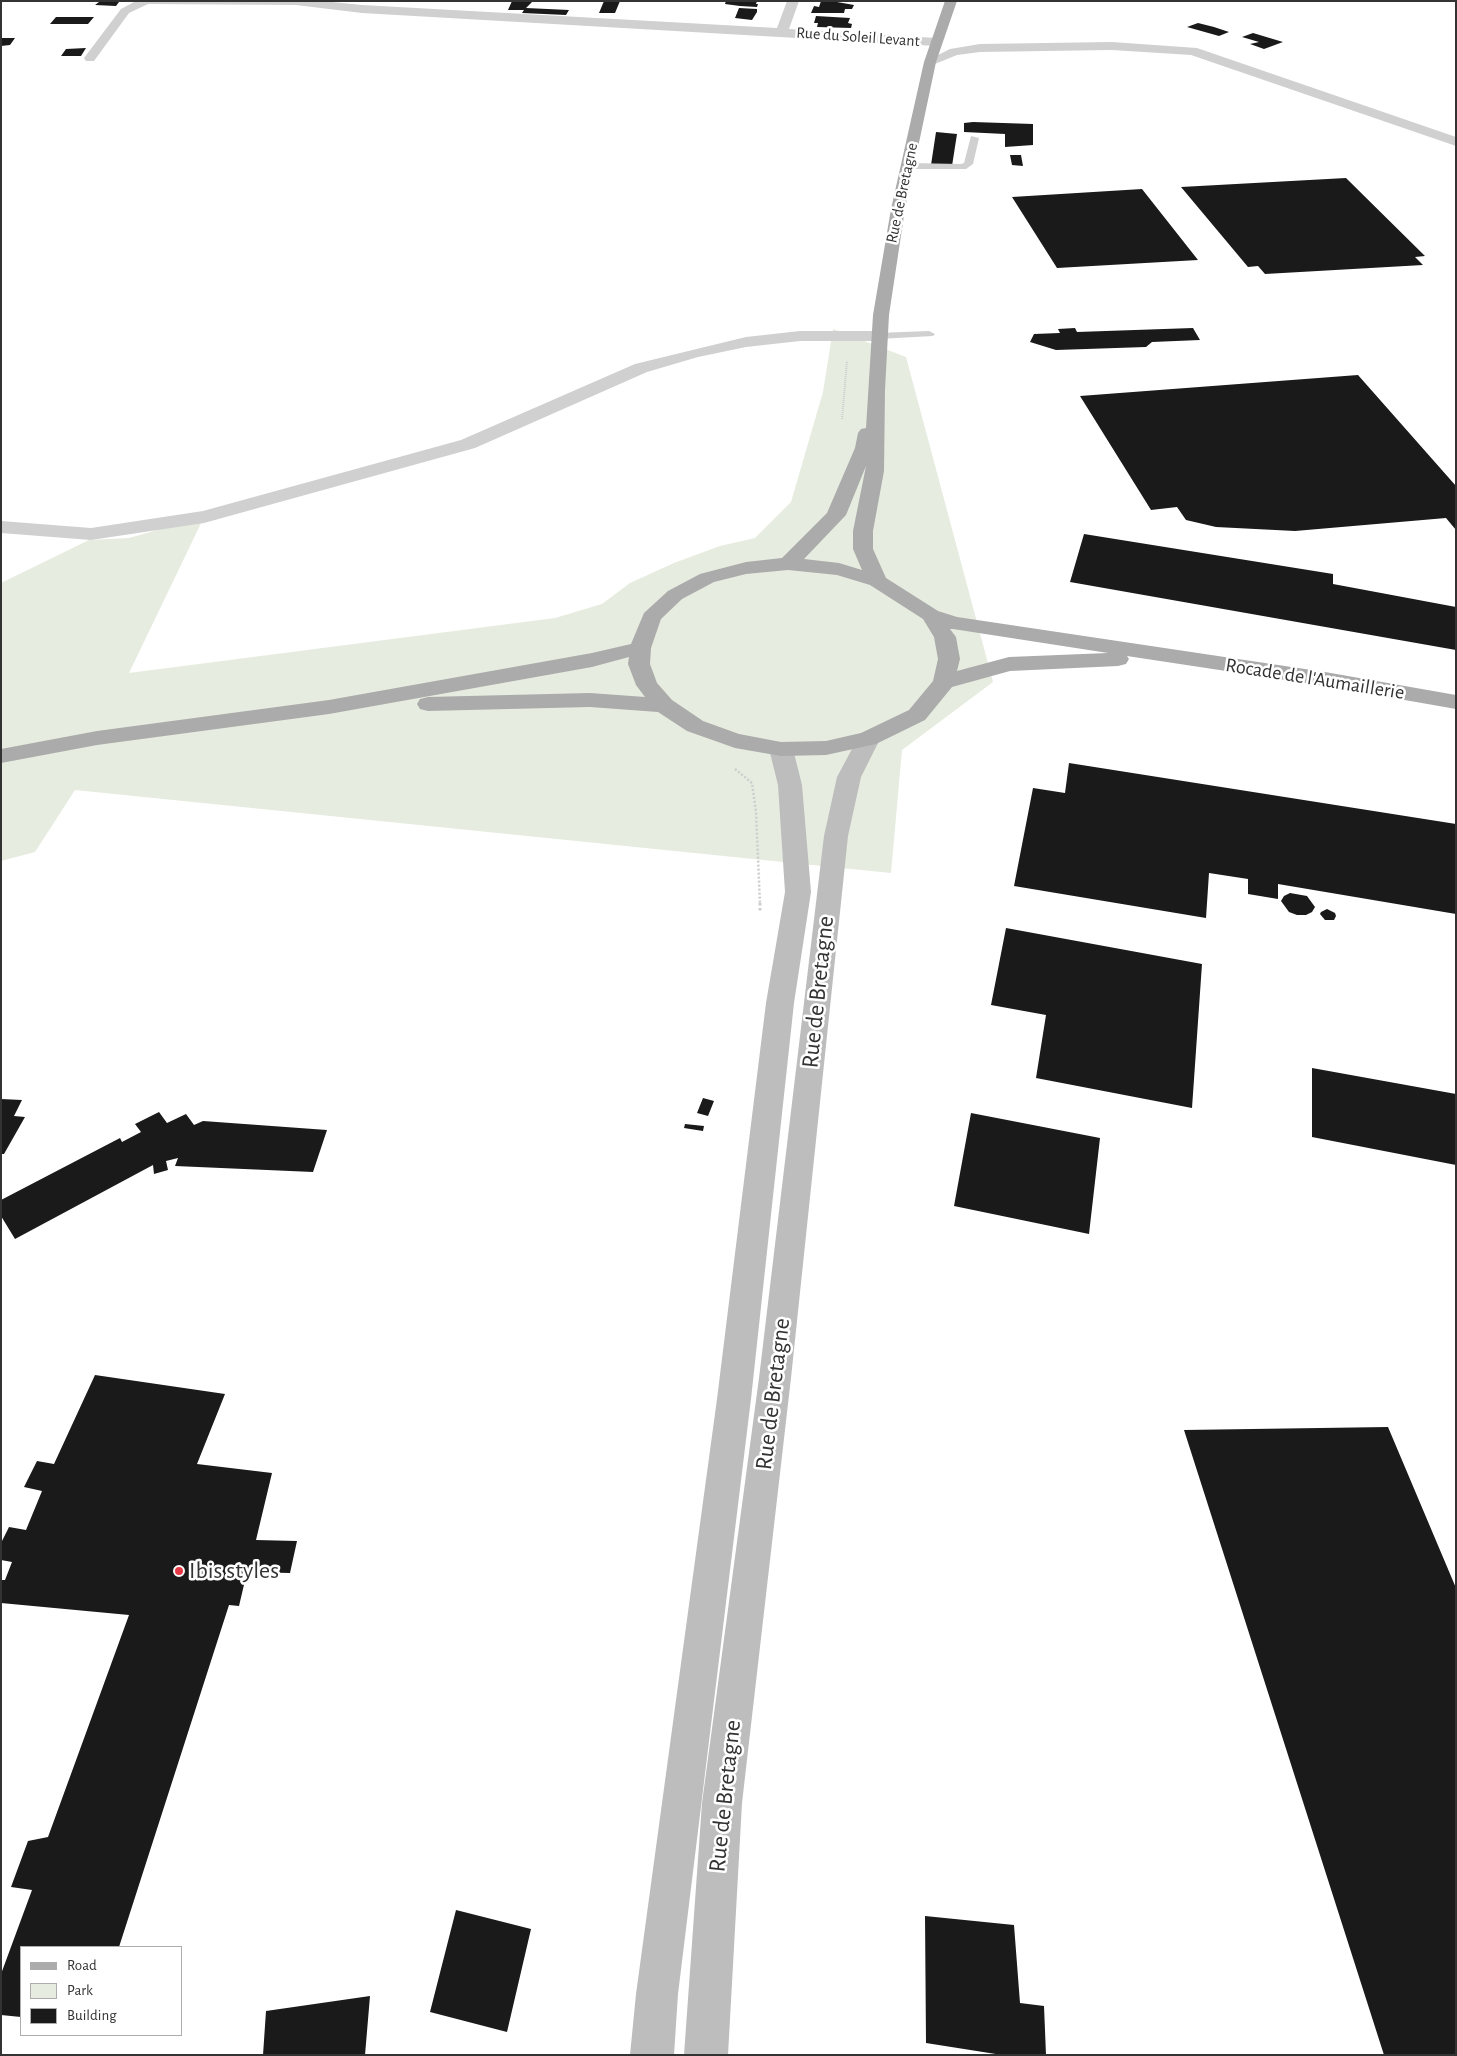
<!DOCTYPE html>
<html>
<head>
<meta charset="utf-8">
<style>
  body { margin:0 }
  #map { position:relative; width:1457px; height:2056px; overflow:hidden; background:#fff; font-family:"Alegreya Sans",sans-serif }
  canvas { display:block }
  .frame { position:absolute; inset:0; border:2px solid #333; pointer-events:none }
  .legend { position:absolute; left:20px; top:1946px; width:162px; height:90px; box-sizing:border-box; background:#fff; border:1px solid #adadad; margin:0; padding:6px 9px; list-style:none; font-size:15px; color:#333 }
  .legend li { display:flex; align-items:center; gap:10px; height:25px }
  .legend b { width:25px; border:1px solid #adadad }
</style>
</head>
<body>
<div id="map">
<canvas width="1457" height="2056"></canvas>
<div class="frame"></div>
<ul class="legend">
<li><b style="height:6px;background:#ababab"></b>Road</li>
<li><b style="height:14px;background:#e6ecdf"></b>Park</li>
<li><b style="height:14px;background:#1a1a1a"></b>Building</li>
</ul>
</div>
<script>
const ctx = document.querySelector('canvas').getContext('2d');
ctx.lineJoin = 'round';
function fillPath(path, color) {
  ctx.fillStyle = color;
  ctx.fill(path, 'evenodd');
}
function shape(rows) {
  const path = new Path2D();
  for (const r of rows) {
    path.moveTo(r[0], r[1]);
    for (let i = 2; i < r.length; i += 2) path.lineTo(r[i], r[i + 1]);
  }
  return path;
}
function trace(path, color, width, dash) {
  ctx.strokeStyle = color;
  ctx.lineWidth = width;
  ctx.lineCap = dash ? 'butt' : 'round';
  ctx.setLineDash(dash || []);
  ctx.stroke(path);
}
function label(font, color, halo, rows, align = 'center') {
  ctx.font = font + ' "Alegreya Sans",sans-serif';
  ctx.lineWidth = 5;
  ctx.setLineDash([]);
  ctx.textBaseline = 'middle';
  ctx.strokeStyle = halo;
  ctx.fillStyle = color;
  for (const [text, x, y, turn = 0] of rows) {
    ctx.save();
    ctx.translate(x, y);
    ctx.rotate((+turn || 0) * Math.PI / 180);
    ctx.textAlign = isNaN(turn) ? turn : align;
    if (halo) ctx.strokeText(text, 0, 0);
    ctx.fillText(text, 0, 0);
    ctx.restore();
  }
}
const green = shape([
  [833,329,906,357,993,682,902,750,891,873,75,790,35,852,1,861,1,583,89,540,129,538,204,517,129,673,555,618,602,604,630,583,674,563,720,546,755,538,791,502,823,392]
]);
const building = shape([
  [512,1,533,1,526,8,569,10,566,15,522,13,524,10,508,10],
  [604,1,620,1,615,13,599,13],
  [726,1,757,1,756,4,758,4,757,7,740,6,725,4],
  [821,1,837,2,854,5,852,9,845,9,844,13,811,13,814,6,819,7],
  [99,2,119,2,116,6,95,5],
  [739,8,757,9,757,12,752,20,735,18],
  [816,16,850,18,848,23,852,24,851,28,817,27,818,23,814,23],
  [56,17,94,17,88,24,50,24],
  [1198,23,1214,27,1229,32,1219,36,1187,27],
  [1253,33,1283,42,1264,49,1250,44,1259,42,1242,37],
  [1,38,15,38,10,45,1,46],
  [86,48,81,56,61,56,66,49],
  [973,122,1033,124,1033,145,1005,147,1005,134,964,132,964,123],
  [936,132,957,134,952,166,931,165],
  [1010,155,1021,155,1023,166,1012,165],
  [1346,178,1425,256,1415,257,1423,265,1265,274,1258,266,1248,267,1181,187],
  [1142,189,1198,260,1057,268,1012,197],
  [1075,328,1077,332,1193,328,1200,340,1152,342,1146,347,1056,350,1030,342,1034,334,1060,333,1058,329],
  [1358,375,1456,486,1456,530,1446,518,1295,531,1216,527,1186,520,1177,507,1151,510,1080,396],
  [1084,534,1333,574,1333,584,1456,607,1456,650,1070,582],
  [1069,763,1456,824,1456,914,1278,884,1278,899,1248,894,1248,879,1209,873,1206,918,1014,886,1033,788,1065,793],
  [1290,893,1307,896,1315,907,1312,912,1306,915,1297,915,1289,912,1281,901,1284,896],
  [1327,909,1335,913,1336,916,1334,920,1325,920,1320,914,1321,912],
  [1006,928,1202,964,1192,1108,1036,1078,1046,1015,991,1005],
  [1312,1068,1456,1094,1456,1165,1312,1137],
  [703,1098,714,1101,708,1116,697,1113],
  [1,1099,22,1100,14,1116,25,1117,4,1154,1,1154],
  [159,1112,167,1123,186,1114,194,1125,203,1121,327,1130,313,1172,175,1166,178,1158,166,1161,168,1170,154,1174,153,1165,15,1239,1,1216,1,1200,120,1138,122,1142,141,1132,135,1124],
  [971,1113,1100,1138,1089,1234,954,1206],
  [685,1124,704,1126,703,1131,684,1128],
  [95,1375,225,1394,197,1464,272,1473,256,1540,297,1541,290,1573,247,1572,239,1606,229,1605,119,1947,21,1947,21,2017,1,2015,1,1974,32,1890,11,1887,28,1841,48,1837,129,1615,1,1603,1,1580,5,1580,12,1562,1,1560,1,1543,9,1527,26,1530,42,1491,24,1487,37,1461,54,1464],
  [1388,1427,1456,1588,1456,2055,1384,2055,1184,1430],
  [456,1910,531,1929,507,2032,430,2012],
  [925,1916,1014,1925,1020,2003,1044,2006,1046,2055,1002,2055,926,2043],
  [370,1996,365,2055,263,2055,266,2011]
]);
const pathFar2 = shape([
  [842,419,847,361]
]);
const pathFar1 = shape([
  [735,769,752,783,756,812,760,904]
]);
const path = shape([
  [760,903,760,912]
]);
const lane = shape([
  [971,136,979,138,973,164,966,169,908,169,903,166,908,163,961,164,964,163,971,136],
  [929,331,935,334,933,336,878,339,872,336,878,333,929,331]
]);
const street = shape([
  [136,1,322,1,362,5,777,28,787,1,799,1,789,29,936,38,942,42,936,46,362,13,296,5,148,4,129,13,94,61,86,61,84,58,121,9,136,1],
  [1112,42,1197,48,1456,137,1456,146,1191,55,1112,50,980,52,957,55,930,66,924,62,950,49,980,44,1112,42],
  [800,331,878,331,884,332,886,336,884,340,878,341,800,341,746,347,698,357,647,372,475,448,204,523,91,540,1,533,1,521,91,528,203,511,461,440,635,364,746,337,800,331]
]);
const secondary = shape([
  [868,732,876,734,880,739,861,777,848,836,791,1378,742,1803,728,2055,684,2055,702,1803,759,1378,824,836,837,777,860,734,868,732],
  [781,742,789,744,793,749,802,785,811,892,794,1003,751,1399,678,1994,674,2055,630,2055,636,1994,717,1399,766,1003,785,892,778,785,769,749,773,744,781,742]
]);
const primary = shape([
  [945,1,957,1,936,62,905,209,889,315,885,390,884,471,873,531,873,549,886,578,938,611,957,617,1325,672,1456,695,1456,709,1325,686,1127,656,1129,659,1126,664,1118,666,1010,671,952,687,925,720,876,744,826,755,781,756,735,748,687,731,658,712,590,707,428,711,420,709,417,704,420,699,428,697,590,693,645,697,636,685,628,664,629,657,592,667,329,714,97,745,1,763,1,749,97,731,329,700,592,653,631,644,644,613,668,591,700,574,746,562,782,558,827,513,855,448,858,433,861,429,866,428,873,315,891,209,924,62,945,1],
  [866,466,853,531,853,549,862,570,839,563,804,559,846,515,866,466],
  [788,570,837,575,870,585,923,619,934,637,938,659,933,681,909,710,861,733,826,741,781,742,739,734,703,721,672,700,657,683,650,664,651,648,661,619,682,599,714,582,746,574,788,570],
  [950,629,953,629,1108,653,1009,657,957,671,960,659,956,637,950,629]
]);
const markers = [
  [179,1571,5,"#e63946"]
];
const farStreetnames = [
  ["Rue du Soleil Levant",858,37,4],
  ["Rue de Bretagne",902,193,-78]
];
const streetNames = [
  ["Rocade de l'Aumaillerie",1315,679,9]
];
const nearStreetnames = [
  ["Rue de Bretagne",818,992,-84],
  ["Rue de Bretagne",773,1394,-83],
  ["Rue de Bretagne",725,1796,-84]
];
const nearPoinames = [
  ["Ibis styles",189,1571]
];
fillPath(green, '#e6ecdf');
fillPath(building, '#1a1a1a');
trace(pathFar2, '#cdcdcd', 2, [1, 1]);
trace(pathFar1, '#cdcdcd', 2.5, [2, 2]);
trace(path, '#cdcdcd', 3, [2.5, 2.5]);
fillPath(lane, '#d0d0d0');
fillPath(street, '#d0d0d0');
fillPath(secondary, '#bdbdbd');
fillPath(primary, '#ababab');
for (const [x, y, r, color] of markers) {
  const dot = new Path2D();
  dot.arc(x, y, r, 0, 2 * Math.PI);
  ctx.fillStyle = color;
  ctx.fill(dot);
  trace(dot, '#fff', 2);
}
label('16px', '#333', '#fff', farStreetnames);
label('20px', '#333', '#fff', streetNames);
label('24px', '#333', '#fff', nearStreetnames);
label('24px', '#333', '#fff', nearPoinames, 'left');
</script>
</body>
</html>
